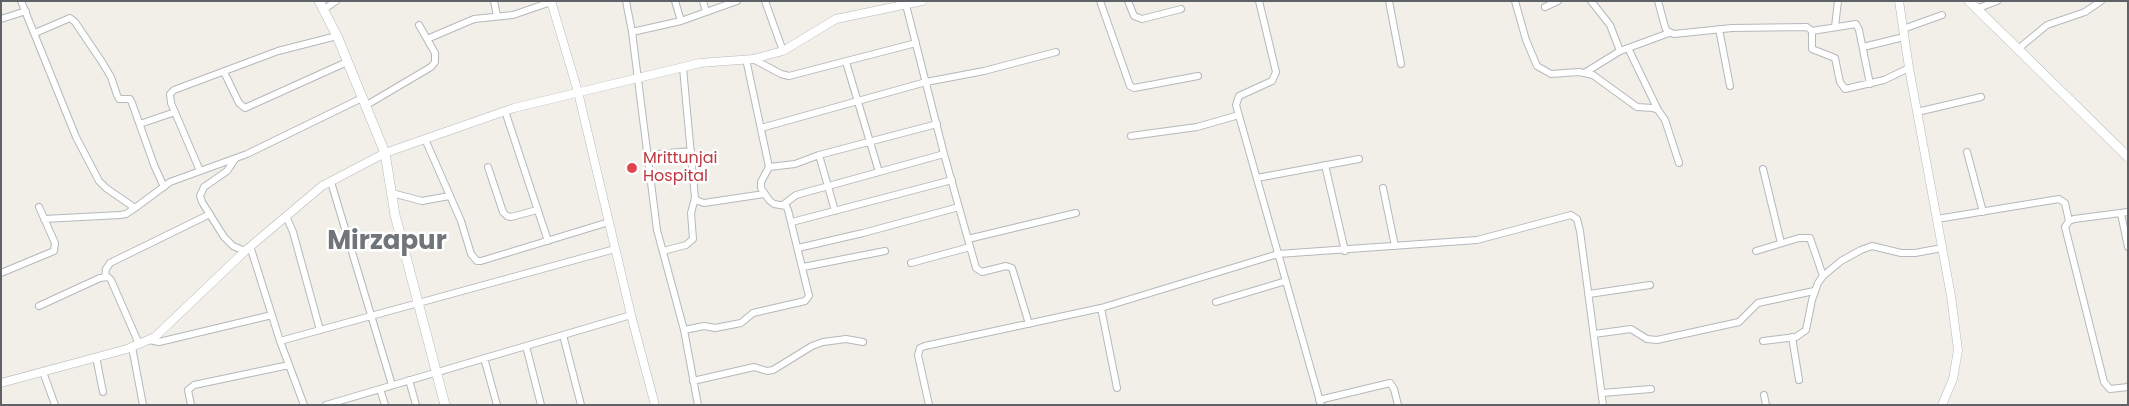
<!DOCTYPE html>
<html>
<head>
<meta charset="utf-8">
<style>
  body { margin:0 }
  #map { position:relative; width:2129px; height:406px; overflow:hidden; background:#f1efe8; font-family:Poppins,sans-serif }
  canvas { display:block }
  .frame { position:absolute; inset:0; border:2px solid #5f6368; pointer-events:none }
</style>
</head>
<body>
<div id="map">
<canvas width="2129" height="406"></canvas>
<div class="frame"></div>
</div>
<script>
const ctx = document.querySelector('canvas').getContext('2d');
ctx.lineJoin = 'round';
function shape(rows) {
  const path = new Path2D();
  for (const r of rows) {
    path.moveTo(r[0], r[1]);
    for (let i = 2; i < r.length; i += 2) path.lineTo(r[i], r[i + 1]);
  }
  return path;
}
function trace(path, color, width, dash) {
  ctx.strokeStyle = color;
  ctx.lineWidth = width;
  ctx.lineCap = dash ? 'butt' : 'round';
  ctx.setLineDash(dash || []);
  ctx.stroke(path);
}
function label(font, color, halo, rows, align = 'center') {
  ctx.font = font + ' Poppins,sans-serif';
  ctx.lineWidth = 5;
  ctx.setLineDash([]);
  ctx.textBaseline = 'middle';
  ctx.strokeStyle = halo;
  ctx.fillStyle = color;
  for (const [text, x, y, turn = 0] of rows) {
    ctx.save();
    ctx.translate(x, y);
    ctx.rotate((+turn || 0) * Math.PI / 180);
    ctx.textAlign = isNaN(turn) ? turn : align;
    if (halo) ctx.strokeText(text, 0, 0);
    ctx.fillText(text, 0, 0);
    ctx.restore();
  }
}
const minor = shape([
  [21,1,76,137,99,181,106,188,135,208,170,182,247,154,362,98],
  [494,1,497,16],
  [626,1,632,32,657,230,684,330,698,405],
  [703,1,706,12],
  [765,1,783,51],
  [1100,1,1130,86,1134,88,1198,76],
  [1128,1,1134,16,1142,19,1181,9],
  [1259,1,1276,72,1272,81,1239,96,1236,105,1321,405],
  [1389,1,1401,64],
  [1515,1,1526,40,1537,66,1551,74,1579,72,1593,75,1637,107,1653,108,1658,110,1665,120,1679,163],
  [1591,1,1610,25,1620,51],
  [1658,1,1665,27,1667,31,1674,34,1732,28,1807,27,1812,31,1812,49,1835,58,1840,82,1845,89,1884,80,1909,68],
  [906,5,944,154,976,268,982,272,1006,266,1012,268,1029,324],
  [1545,7,1558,1],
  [1976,9,1997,1],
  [323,10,336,1],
  [1,19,26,11],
  [681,21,737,1],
  [1835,27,1838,1],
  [1719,29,1730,86],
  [1903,29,1942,15],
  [1812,31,1856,24,1859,30,1870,84],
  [632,32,681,21,675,1],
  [35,33,70,18,75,22,102,62,111,77,117,95,119,99,130,99,132,103,154,165,164,187],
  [427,39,474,19,513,15,551,2],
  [1863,47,1904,37],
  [1628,48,1658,110],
  [2018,49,2047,25,2085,12,2101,1],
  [746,59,769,167,795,164,819,155,937,124],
  [753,59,781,74,789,76,916,43],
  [846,62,879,172],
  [683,68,695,198,698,201,704,203,764,194],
  [224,72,239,103,245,108,347,62],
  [1586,72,1620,51,1669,33],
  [365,106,431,67,435,62,435,53,419,25],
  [505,111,548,241],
  [1917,112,1981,97],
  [140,124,175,112],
  [761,128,926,82,984,71,1056,52],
  [1131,136,1197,127,1239,115],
  [425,139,461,221,471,254,477,261,481,261,609,222],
  [1967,152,1983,212],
  [647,155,691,151],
  [819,155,835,211],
  [235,159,227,171,204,187,200,196,202,202,224,237,233,246,245,251],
  [1325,165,1345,251],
  [488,167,503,212,507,216,511,217,537,210],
  [1763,169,1781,243],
  [200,171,171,103,170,94,174,90,278,51,337,36],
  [1257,178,1359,159],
  [331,182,392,385],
  [1383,188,1395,246],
  [392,193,422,201,449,196],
  [783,205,796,195,944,154],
  [2128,212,2074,219,2069,221,2065,227,2104,382,2110,389,2128,387],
  [2121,214,2128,247],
  [286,216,293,232,320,330],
  [44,219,120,215,126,214,135,208],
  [1937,219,2059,199,2065,203,2069,221],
  [792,222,952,180],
  [968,239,1076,213],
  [250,246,280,341,304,405],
  [798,248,863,233,959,207],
  [663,251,686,245,693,239,691,213,695,198],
  [1756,251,1799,238,1810,238,1823,276],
  [911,263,970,247],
  [803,267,885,251],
  [1,273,54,251,55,243,39,207],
  [105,277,106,269,110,263,210,214],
  [1589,294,1650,285],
  [1216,302,1286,281],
  [39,306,100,278,108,277,111,280,139,344],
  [1101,308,1117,388],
  [684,330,704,326,715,328,741,323,753,313,805,301,809,296,788,210,786,206,774,204,769,200,761,188,761,182,769,167],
  [1594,334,1631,329,1647,339,1657,340,1739,322,1758,303,1814,291],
  [563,335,581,405],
  [1792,337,1799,380],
  [149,340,159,342,272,315],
  [280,341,615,249],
  [1763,341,1796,337,1806,330,1812,300,1818,283,1823,276,1841,261,1861,250,1872,246,1901,253,1915,253,1942,248],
  [526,346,541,405],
  [132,347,143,405],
  [96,357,103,392],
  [484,358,497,405],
  [43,372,55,405],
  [409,380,416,405],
  [693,381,754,367,767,371,773,370,812,346,823,342,846,339,863,342],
  [380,389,385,405],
  [1602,393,1651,389],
  [1764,395,1766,405],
  [1319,400,1390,383,1394,389,1398,405],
  [191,405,188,390,194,385,289,365],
  [326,405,631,315],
  [929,405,918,355,920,348,925,346,1101,308,1278,254,1477,240,1571,215,1577,219,1580,231,1603,405]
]);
const tertiary = shape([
  [551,1,578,92,631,315,655,405],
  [1899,1,1909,68,1951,296,1958,350,1953,379,1942,405],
  [1,383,127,349,155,337,245,251,322,186,385,153,514,108,700,63,753,59,783,51,836,19,922,1]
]);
const secondary = shape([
  [319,1,337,36,385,153,395,215,445,405],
  [1969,1,2128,157]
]);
const markers = [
  [632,168,6,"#e0444e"]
];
const healthNames = [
  ["Mrittunjai",643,159],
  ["Hospital",643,177]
];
const townNames = [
  ["Mirzapur",387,242]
];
trace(minor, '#b5b8bc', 8);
trace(tertiary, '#b5b8bc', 9);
trace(secondary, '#b6babf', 10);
trace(minor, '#fff', 6);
trace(tertiary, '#fff', 8);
trace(secondary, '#fff', 9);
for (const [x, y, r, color] of markers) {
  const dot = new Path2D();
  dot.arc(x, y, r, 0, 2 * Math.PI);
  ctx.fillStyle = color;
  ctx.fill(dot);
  trace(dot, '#fff', 2);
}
label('16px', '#be3a42', '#fff', healthNames, 'left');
label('bold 26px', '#70757a', '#fff', townNames);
</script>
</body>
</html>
